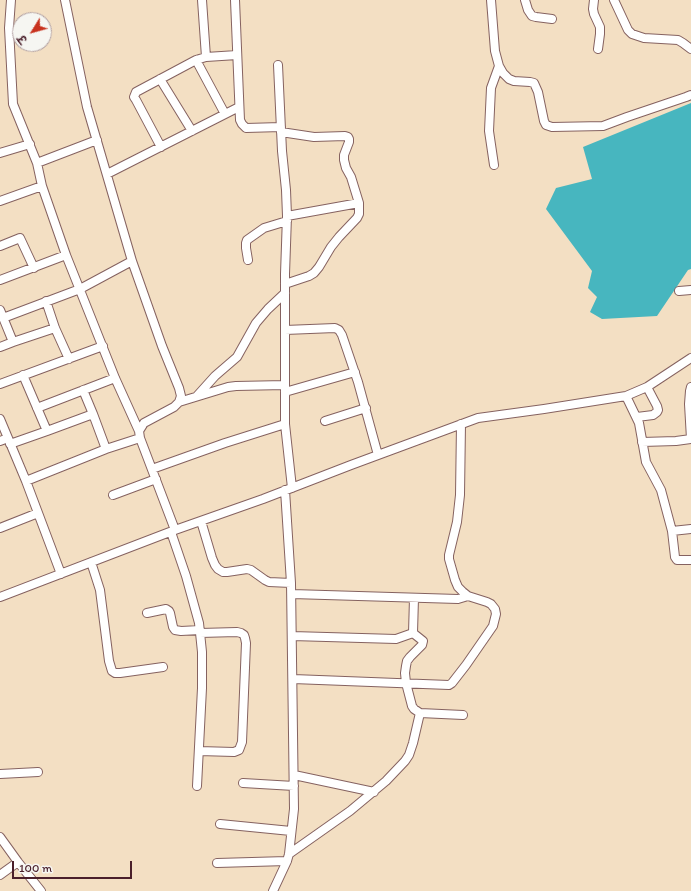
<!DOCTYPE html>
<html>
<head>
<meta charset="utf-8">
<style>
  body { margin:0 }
  #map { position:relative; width:691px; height:891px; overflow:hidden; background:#f3dfc3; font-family:Itim,"Playpen Sans Deva",sans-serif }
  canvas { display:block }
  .north { position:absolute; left:12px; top:12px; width:40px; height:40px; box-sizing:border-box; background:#f6f6f2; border:1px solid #b1a0a2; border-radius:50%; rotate:233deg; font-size:11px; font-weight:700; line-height:16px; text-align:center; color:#4a1f2b }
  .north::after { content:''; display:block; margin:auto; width:14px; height:18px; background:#c8321e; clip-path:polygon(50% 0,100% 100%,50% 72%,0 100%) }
  .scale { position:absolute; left:12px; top:861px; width:120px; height:18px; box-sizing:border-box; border:2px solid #4a1f2b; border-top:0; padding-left:5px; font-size:12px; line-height:14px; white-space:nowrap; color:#4a1f2b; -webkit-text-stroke:3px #f6f6f2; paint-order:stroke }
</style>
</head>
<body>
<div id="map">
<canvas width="691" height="891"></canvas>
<div class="north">उ</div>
<div class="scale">100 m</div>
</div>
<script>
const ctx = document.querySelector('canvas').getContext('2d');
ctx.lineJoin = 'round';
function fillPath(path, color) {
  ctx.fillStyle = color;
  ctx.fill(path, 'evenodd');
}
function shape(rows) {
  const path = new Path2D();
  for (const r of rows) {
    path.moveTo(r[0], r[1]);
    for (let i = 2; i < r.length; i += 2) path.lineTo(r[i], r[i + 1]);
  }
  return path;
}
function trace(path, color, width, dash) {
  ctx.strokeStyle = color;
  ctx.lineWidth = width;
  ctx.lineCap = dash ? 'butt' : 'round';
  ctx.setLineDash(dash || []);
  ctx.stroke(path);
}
const water = shape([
  [691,103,691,269,688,270,657,316,602,319,590,312,597,297,588,288,592,271,546,209,556,188,592,179,583,147]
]);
const minor = shape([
  [11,0,9,28,13,104,37,163,42,186,66,255],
  [65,0,87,107,132,261,162,346,179,388,181,396,179,402,174,407,144,423,139,431,140,438,175,530],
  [202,0,206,57],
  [235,0,240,120,242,124,246,128,281,127],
  [491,0,495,51,499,66,503,73,509,79,514,81,530,82,534,83,538,92,544,121,546,125,552,127,603,126,627,117,686,97,691,95],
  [525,0,528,10,532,16,536,17,552,19],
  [594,0,593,9,594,14,600,27,600,34,598,49],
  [614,0,628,30,632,34,644,38,678,40,683,43,691,49],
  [196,60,225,114],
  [278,65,282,151,286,190,287,216,285,274,285,424,292,488],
  [160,79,192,131],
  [281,132,314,137,345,136,348,137,349,139,349,142,344,155,344,160,346,168,351,177,359,203,359,214,357,218,339,237,331,247,319,267,314,273,309,276,285,284],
  [161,147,136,100,134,97,136,92,196,60,206,57,237,55],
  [0,153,30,144],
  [37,163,97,140],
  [494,165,489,131,491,88,499,66],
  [107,174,239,107],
  [0,201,42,186],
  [287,216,359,203],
  [0,246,20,238,34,268],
  [248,260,246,248,246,243,247,240,264,228,287,221],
  [0,280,66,255,115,378,139,431],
  [679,291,691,290],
  [46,301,55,328,69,359],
  [0,310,13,342,0,347],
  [3,318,80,289,132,261],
  [285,330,335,328,339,330,342,335,358,382,378,455],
  [13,342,55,328],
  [23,375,47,431,93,414,106,449],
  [0,384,103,346],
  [691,387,690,391,689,404,691,439],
  [83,390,93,414],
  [285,392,355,372],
  [197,396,215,376,237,357,256,323,268,309,285,293],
  [626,396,639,423,646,462,661,490,672,531,675,557,677,560,691,560],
  [179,402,228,387,236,386,285,385],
  [37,408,115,378],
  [637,417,653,415,657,412,658,410,657,406,647,387],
  [0,419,26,481,61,574],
  [325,421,366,408],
  [0,441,8,438],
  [642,442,676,441,691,439],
  [10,444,47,431],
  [152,469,225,443,285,424],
  [26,481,106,449,140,438],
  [113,495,156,479],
  [201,521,212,558,215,565,218,569,223,572,227,572,247,569,251,570,265,580,269,582,291,583],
  [0,528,38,513],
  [672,531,691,529],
  [171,532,186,576,199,623,202,652,202,688,197,786],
  [91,562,100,590,109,661,112,671,115,673,120,673,163,667],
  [292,594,458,599,468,596],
  [0,597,175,530,263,499,351,465,478,418,544,409,626,396,647,387,691,358],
  [414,598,413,633,423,641,422,645,410,657,407,661,406,666,405,673,406,683,412,706,414,709,420,713,463,715],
  [147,613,166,609,169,611,170,613,173,627,175,630,181,631,200,630],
  [292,636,396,639,413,633],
  [293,679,449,685,452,683,466,665,493,626,496,614,495,609,491,604,487,602,468,596,463,592,458,587,455,580,449,559,449,555,457,522,460,495,461,424],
  [199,751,234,752,239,750,242,742,246,643,245,638,244,635,241,633,237,632,200,633],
  [0,774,38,772],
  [294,775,374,792],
  [243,783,294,786],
  [220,824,291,831],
  [0,837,18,862,41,891],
  [289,854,350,811,386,781,405,761,409,755,413,743,420,713],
  [217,863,287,861],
  [0,875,18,862],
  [273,891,287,861,289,854,294,809,291,583,285,490]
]);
fillPath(water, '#47b6bf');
trace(minor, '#856260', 10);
trace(minor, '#fff', 8);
</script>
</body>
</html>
